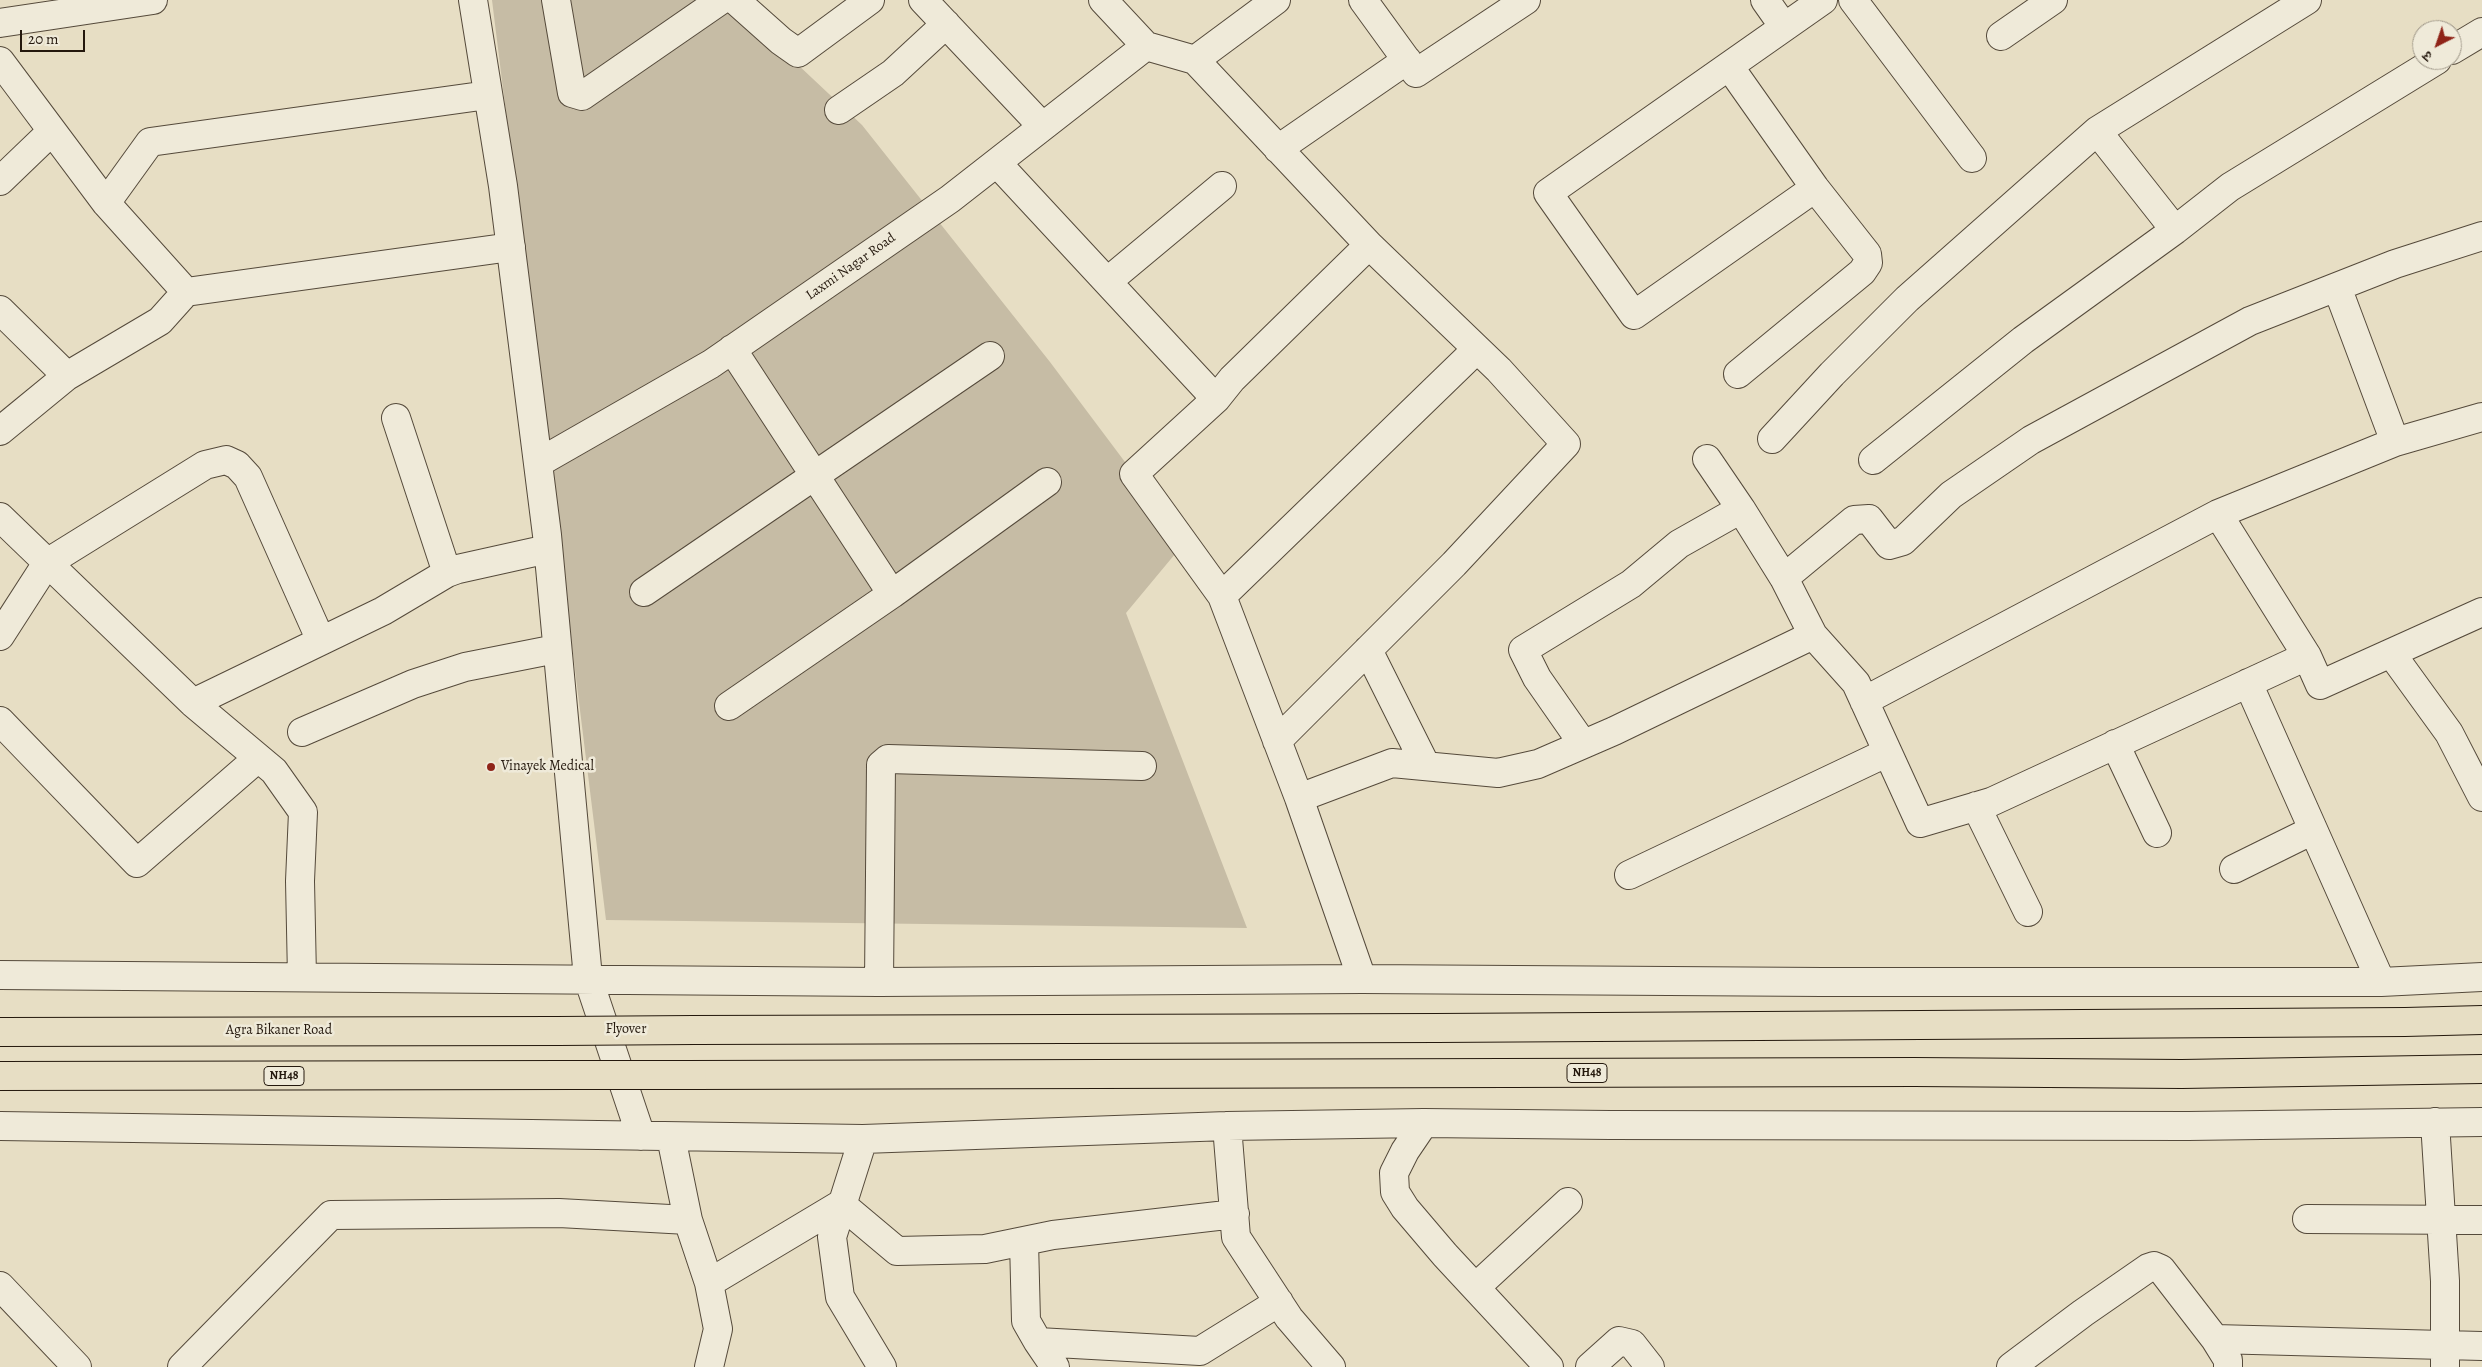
<!DOCTYPE html>
<html>
<head>
<meta charset="utf-8">
<style>
  body { margin:0 }
  #map { position:relative; width:2482px; height:1367px; overflow:hidden; background:#e7dec4; font-family:Alegreya,"Noto Serif Devanagari",serif }
  canvas { display:block }
  .north { position:absolute; left:2412px; top:20px; width:50px; height:50px; box-sizing:border-box; background:#efead9; border:1px solid #9e9687; border-radius:50%; rotate:221deg; font-size:14px; font-weight:700; line-height:20px; text-align:center; color:#24180d }
  .north::after { content:''; display:block; margin:auto; width:18px; height:22px; background:#8f2418; clip-path:polygon(50% 0,100% 100%,50% 72%,0 100%) }
  .scale { position:absolute; left:20px; top:30px; width:65px; height:22px; box-sizing:border-box; border:2px solid #24180d; border-top:0; padding-left:6px; font-size:15px; line-height:18px; white-space:nowrap; color:#24180d; -webkit-text-stroke:4px #efead9; paint-order:stroke }
</style>
</head>
<body>
<div id="map">
<canvas width="2482" height="1367"></canvas>
<div class="north">उ</div>
<div class="scale">20 m</div>
</div>
<script>
const ctx = document.querySelector('canvas').getContext('2d');
ctx.lineJoin = 'round';
function fillPath(path, color) {
  ctx.fillStyle = color;
  ctx.fill(path, 'evenodd');
}
function shape(rows) {
  const path = new Path2D();
  for (const r of rows) {
    path.moveTo(r[0], r[1]);
    for (let i = 2; i < r.length; i += 2) path.lineTo(r[i], r[i + 1]);
  }
  return path;
}
function trace(path, color, width, dash) {
  ctx.strokeStyle = color;
  ctx.lineWidth = width;
  ctx.lineCap = dash ? 'butt' : 'round';
  ctx.setLineDash(dash || []);
  ctx.stroke(path);
}
function label(font, color, halo, rows, align = 'center') {
  ctx.font = font + ' Alegreya,serif';
  ctx.lineWidth = 5;
  ctx.setLineDash([]);
  ctx.textBaseline = 'middle';
  ctx.strokeStyle = halo;
  ctx.fillStyle = color;
  for (const [text, x, y, turn = 0] of rows) {
    ctx.save();
    ctx.translate(x, y);
    ctx.rotate((+turn || 0) * Math.PI / 180);
    ctx.textAlign = isNaN(turn) ? turn : align;
    if (halo) ctx.strokeText(text, 0, 0);
    ctx.fillText(text, 0, 0);
    ctx.restore();
  }
}
const green = shape([
  [492,0,729,0,862,125,1050,362,1185,542,1126,613,1247,928,606,920]
]);
const minor = shape([
  [473,0,503,186,547,535,588,978,641,1136],
  [556,0,572,93,582,96,721,0],
  [735,0,781,41,798,53,870,0],
  [923,0,1042,126],
  [1103,0,1146,46,1195,60,1369,245,1232,379,1216,399,1134,474,1222,596,1299,798,1362,979],
  [1363,0,1416,73,1526,0],
  [1765,0,1784,27],
  [1853,0,1972,158],
  [0,23,153,0],
  [2001,36,2053,0],
  [2452,50,2482,32],
  [1195,60,1276,0],
  [0,61,106,203,186,292,160,321,67,376,0,310],
  [1729,66,1815,188,1867,254,1868,263,1862,272,1738,374],
  [839,110,893,73,946,24],
  [1278,149,1407,60],
  [997,163,1216,399],
  [0,181,52,131],
  [1815,188,1634,315,1548,193,1823,0],
  [106,203,150,142,488,95],
  [2175,230,2097,131,2307,0],
  [1108,281,1222,186],
  [2337,287,2395,442],
  [186,292,511,247],
  [732,349,892,594],
  [396,418,447,573],
  [0,431,67,376],
  [1772,439,1832,374,1907,299,2097,131],
  [1707,459,1741,509],
  [1873,460,2023,340,2175,230,2230,187,2437,60],
  [538,463,711,364,950,199,1146,46],
  [2218,514,2307,656,2320,685,2482,612],
  [0,517,193,703,274,771,303,812,300,881,302,977],
  [1784,578,1854,520,1869,519,1889,545,1903,541,1951,495,2031,440,2250,321,2395,264,2482,236],
  [644,592,990,356],
  [1222,596,1477,349],
  [0,636,47,563,205,465,226,460,237,465,248,477,321,641],
  [1368,650,1426,766],
  [2391,653,2449,733,2482,797],
  [2248,683,2381,982],
  [1864,701,2218,514,2395,442,2482,417],
  [193,703,383,611,447,573,458,569,548,549],
  [729,706,892,594,1047,482],
  [0,721,137,863,258,758],
  [302,732,413,684,465,667,556,649],
  [1277,741,1454,564,1566,444,1499,370,1369,245],
  [1583,744,1537,678,1523,650,1631,584,1679,544,1741,509,1784,578,1813,635,1856,683,1920,823,1991,802,2307,656],
  [2115,744,2157,833],
  [1299,798,1392,763,1498,773,1538,764,1614,731,1813,635],
  [1976,806,2028,912],
  [2234,869,2313,830],
  [1629,875,1886,753],
  [0,975,879,982,1362,979,1823,982,2381,982,2482,977],
  [879,982,881,765,888,759,1142,766],
  [2435,1122,2445,1281,2445,1367],
  [1424,1123,1405,1151,1394,1173,1395,1192,1405,1208,1445,1255,1549,1367],
  [0,1126,863,1139,1227,1126,1424,1123,1610,1125,2188,1126,2482,1122],
  [1227,1126,1236,1237,1289,1318,1331,1367],
  [671,1137,688,1220,709,1283,718,1329,709,1367],
  [863,1139,832,1237,840,1297,882,1367],
  [2307,1219,2482,1220],
  [1024,1241,1026,1321,1038,1342,1200,1351,1279,1302],
  [709,1283,841,1204,897,1251,985,1249,1053,1235,1235,1214],
  [0,1286,77,1367],
  [1476,1287,1568,1202],
  [2215,1339,2482,1346],
  [1038,1342,1055,1367],
  [182,1367,331,1215,559,1213,688,1220],
  [1590,1367,1619,1341,1632,1344,1650,1367],
  [2011,1367,2083,1313,2148,1268,2154,1266,2161,1269,2215,1339,2228,1360,2228,1367]
]);
const highway = shape([
  [694,1030,1436,1028,2405,1022,2482,1020],
  [0,1032,558,1031],
  [692,1075,1914,1072,2182,1074,2482,1069],
  [0,1076,568,1075]
]);
const highwayBridge = shape([
  [558,1031,694,1030],
  [568,1075,692,1075]
]);
const markers = [
  [491,767,5,"#8f2418"]
];
const shields = [
  [1587,1073,40],
  [284,1076,40]
];
const shieldNames = [
  ["NH48",1587,1073],
  ["NH48",284,1076]
];
const streetNames = [
  ["Laxmi Nagar Road",851,267,-35],
  ["Flyover",626,1030],
  ["Agra Bikaner Road",279,1031]
];
const poiNames = [
  ["Vinayek Medical",501,767]
];
fillPath(green, '#c6bca5');
trace(minor, '#554a3b', 30);
trace(highway, '#24180d', 30);
trace(minor, '#efead9', 28);
trace(highway, '#e7dec4', 28);
trace(highwayBridge, '#24180d', 30, []);
trace(highwayBridge, '#e7dec4', 28);
for (const [x, y, r, color] of markers) {
  const dot = new Path2D();
  dot.arc(x, y, r, 0, 2 * Math.PI);
  ctx.fillStyle = color;
  ctx.fill(dot);
  trace(dot, '#efead9', 2);
}
for (const [x, y, w] of shields) {
  const box = new Path2D();
  box.roundRect(x - w / 2, y - 9.5, w, 19, 4);
  ctx.fillStyle = '#efead9';
  ctx.fill(box);
  trace(box, '#24180d', 1);
}
label('bold 12px', '#24180d', null, shieldNames);
label('14px', '#24180d', '#efead9', streetNames);
label('14px', '#24180d', '#efead9', poiNames, 'left');
</script>
</body>
</html>
